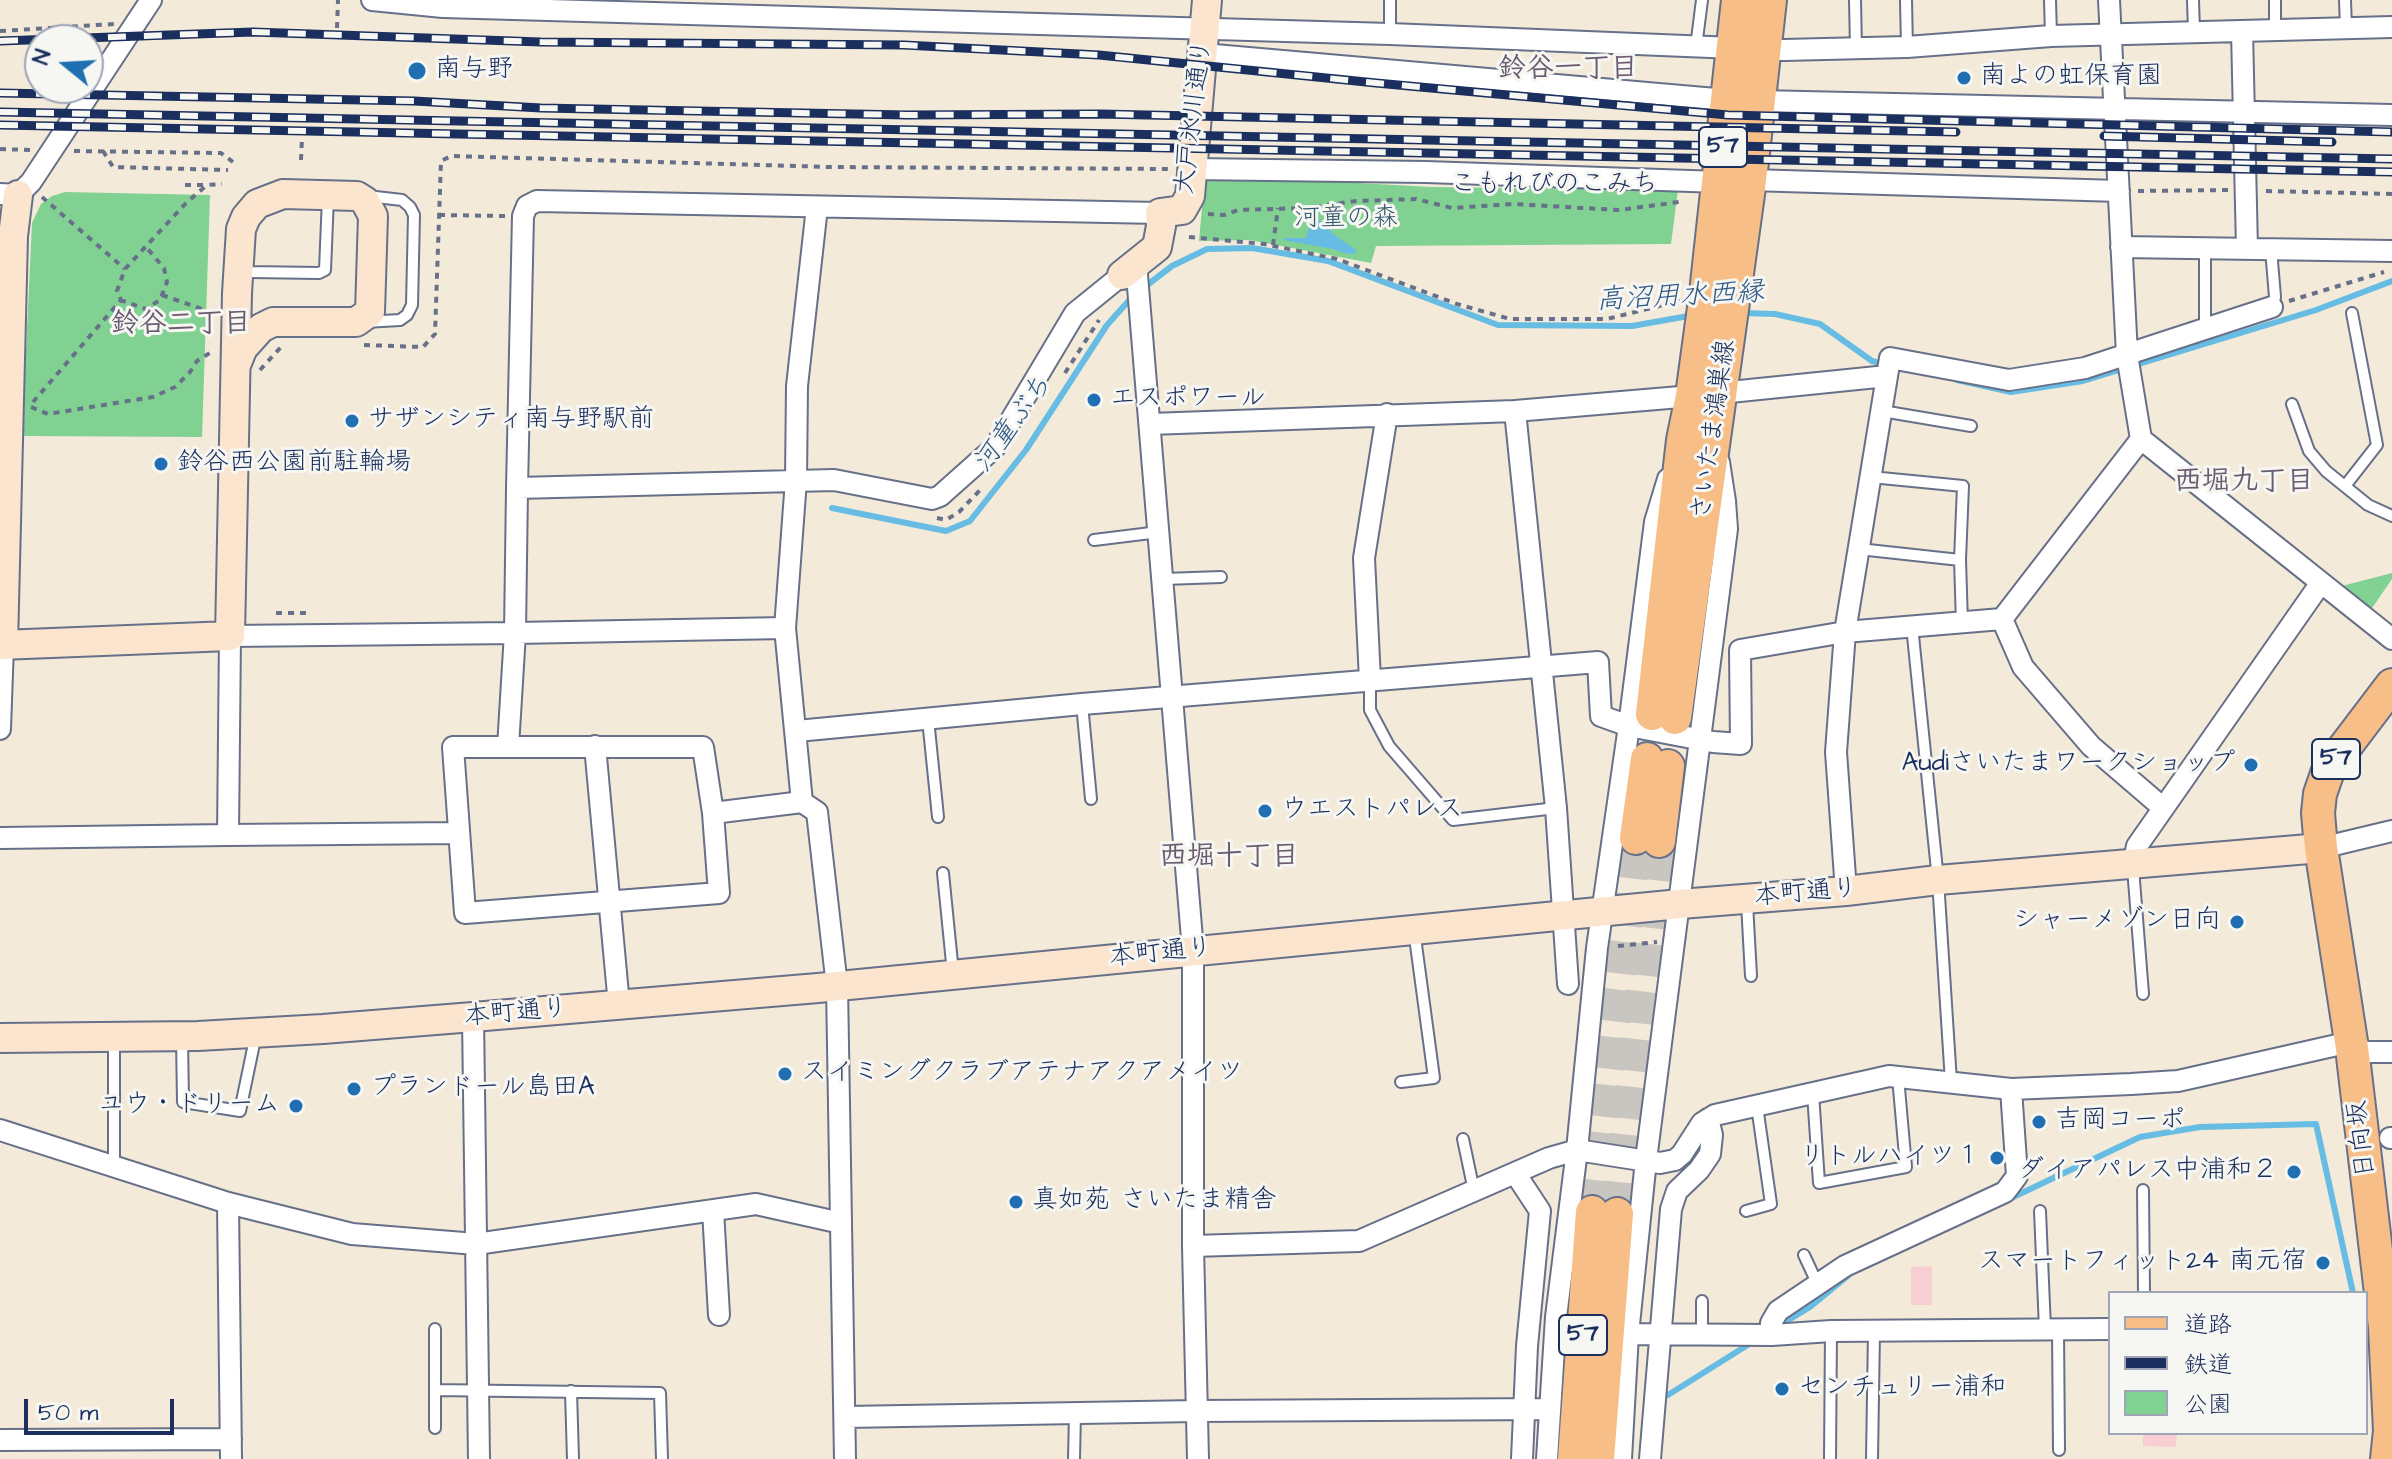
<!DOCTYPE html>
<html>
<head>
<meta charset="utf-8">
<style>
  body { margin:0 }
  #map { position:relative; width:2392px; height:1459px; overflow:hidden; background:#f4ead9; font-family:"Architects Daughter","Klee One",sans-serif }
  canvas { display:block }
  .legend { position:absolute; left:2108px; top:1291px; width:260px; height:144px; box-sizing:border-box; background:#f6f6f2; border:2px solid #9ea6b7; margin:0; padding:10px 14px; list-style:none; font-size:24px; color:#1b2f5e }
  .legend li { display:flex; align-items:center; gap:16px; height:40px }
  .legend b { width:40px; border:2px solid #9ea6b7 }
  .north { position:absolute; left:24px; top:24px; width:80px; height:80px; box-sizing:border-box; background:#f6f6f2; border:2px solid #9ea6b7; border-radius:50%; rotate:288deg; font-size:22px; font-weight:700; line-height:32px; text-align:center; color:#1b2f5e }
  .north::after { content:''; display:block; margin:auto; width:28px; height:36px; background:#1f6fb2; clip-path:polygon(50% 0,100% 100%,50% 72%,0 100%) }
  .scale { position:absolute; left:24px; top:1399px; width:150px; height:36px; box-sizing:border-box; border:4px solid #1b2f5e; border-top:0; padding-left:10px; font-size:24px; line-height:28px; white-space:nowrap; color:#1b2f5e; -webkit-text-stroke:6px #f6f6f2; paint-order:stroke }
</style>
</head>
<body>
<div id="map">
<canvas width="2392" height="1459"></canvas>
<ul class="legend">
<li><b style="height:10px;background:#f7be87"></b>道路</li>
<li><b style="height:10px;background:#1b2f5e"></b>鉄道</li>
<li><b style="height:22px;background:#81d192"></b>公園</li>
</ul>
<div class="north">N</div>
<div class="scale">50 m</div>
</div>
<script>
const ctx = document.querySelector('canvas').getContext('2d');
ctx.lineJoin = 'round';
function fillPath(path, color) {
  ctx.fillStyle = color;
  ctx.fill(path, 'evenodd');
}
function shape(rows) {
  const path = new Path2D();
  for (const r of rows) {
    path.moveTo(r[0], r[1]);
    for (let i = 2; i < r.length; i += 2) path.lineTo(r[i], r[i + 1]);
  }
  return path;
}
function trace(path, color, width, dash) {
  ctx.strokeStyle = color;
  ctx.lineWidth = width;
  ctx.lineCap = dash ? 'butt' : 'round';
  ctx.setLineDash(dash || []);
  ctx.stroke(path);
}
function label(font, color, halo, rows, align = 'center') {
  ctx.font = font + ' "Architects Daughter","Klee One",sans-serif';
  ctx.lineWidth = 6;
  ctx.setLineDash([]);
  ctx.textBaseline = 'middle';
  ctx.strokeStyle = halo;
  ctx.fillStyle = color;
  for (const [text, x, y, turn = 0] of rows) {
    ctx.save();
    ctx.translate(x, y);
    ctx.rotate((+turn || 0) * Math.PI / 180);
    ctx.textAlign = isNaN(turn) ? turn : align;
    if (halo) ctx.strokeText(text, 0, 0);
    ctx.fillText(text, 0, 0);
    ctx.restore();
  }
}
const built = shape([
  [1932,1266,1932,1305,1911,1305,1911,1267],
  [2143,1433,2177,1433,2176,1447,2143,1446]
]);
const green = shape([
  [1205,175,1432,187,1678,190,1671,244,1376,246,1371,263,1250,240,1199,241],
  [65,192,210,195,202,437,22,436,32,223,41,204,52,196],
  [2392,573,2392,579,2370,611,2338,587]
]);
const water = shape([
  [1315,220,1324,222,1333,234,1356,250,1356,253,1347,254,1333,249,1283,240,1286,238,1306,238,1311,222]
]);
const stream = shape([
  [1142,289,1172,266,1207,249,1252,248,1328,261,1498,325,1632,326,1694,315],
  [1741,313,1775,314,1820,324,1872,361,1884,364],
  [1957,380,2011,392,2083,381,2316,310,2392,281],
  [832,508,946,531,970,521,1026,450,1107,325,1133,296],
  [2007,1200,2140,1137,2200,1127,2316,1124,2353,1293],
  [1777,1327,1810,1307,1849,1275],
  [1668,1395,1754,1341]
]);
const primaryTunnel = shape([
  [1592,1212,1636,838],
  [1617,1214,1659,841]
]);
const path = shape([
  [337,28,338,0],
  [0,31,114,24],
  [0,149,30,150],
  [74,151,221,153,237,165],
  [103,151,113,167,228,170],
  [301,160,302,138],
  [185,185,204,185],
  [2138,191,2229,190],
  [2266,191,2392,194],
  [42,197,125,269],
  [1208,214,1224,215,1238,210,1306,208,1356,201,1416,199,1452,208,1513,204,1619,210,1679,202],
  [439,215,505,216],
  [1189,237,1264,244,1337,259,1457,304,1510,319,1607,319,1680,301],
  [1273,245,1278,208],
  [162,295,213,313],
  [120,300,146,309,160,300,167,282,164,268,146,247],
  [2289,301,2384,272],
  [364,345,423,347,435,334,441,161,451,156,830,167,1170,169],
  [260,370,281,347],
  [1065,373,1099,320],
  [33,402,121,300,117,291,125,269,186,203,207,185,222,184],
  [31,407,48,414,153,397,175,387,190,372,197,361,213,351],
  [937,518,946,520,959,512,983,487],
  [276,613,310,613],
  [1618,946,1657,942]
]);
const lane = shape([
  [1855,0,1856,49],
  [1906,0,1907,47],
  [2050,0,2051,36],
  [2193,0,2194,32],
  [2275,0,2275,30],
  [2345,0,2346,28],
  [1390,34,1390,0],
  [1696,47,1702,0],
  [2271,249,2275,297,2272,307],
  [241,265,250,272,319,273,325,270,328,197],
  [365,322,400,320,407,315,412,305,414,215,410,207,402,200,367,196],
  [2205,329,2205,248],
  [2292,404,2309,451,2326,471,2368,505,2392,516],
  [1882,411,1971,426],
  [1871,477,1963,486,1960,560,1962,623],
  [2345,486,2377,445,2352,313],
  [1094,540,1159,532],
  [1859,549,1960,560],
  [1164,579,1221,577],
  [1912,626,1938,880,1951,1082],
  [1370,680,1370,710,1389,746,1453,820,1556,808],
  [1082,704,1091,799],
  [928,719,938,817],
  [2133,868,2143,994],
  [943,873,953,973],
  [1747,903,1751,976],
  [182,1038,183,1102,240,1111,256,1034],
  [114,1040,114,1167],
  [1401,1082,1434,1078,1414,930],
  [1813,1093,1819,1183,1906,1167,1898,1077],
  [1463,1139,1474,1191],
  [2143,1190,2144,1293],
  [1746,1211,1771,1204,1757,1106],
  [2040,1211,2045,1329],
  [1804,1255,1818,1285],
  [435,1329,435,1428],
  [2058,1329,2059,1450],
  [1702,1334,1702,1301],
  [435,1390,660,1393,662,1459],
  [571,1391,573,1459],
  [1074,1459,1075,1413],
  [1830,1459,1831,1331],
  [1872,1459,1874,1331]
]);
const street = shape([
  [372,0,443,7,1390,34,1784,50,1907,47,2051,36,2392,27],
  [2109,0,2127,355,2141,439,2392,639],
  [2242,31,2247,249],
  [1203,54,1727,100],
  [1759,101,2392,115],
  [1192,169,1426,172,1720,182],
  [1750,180,2119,191],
  [0,194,18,195,31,182,151,0],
  [817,207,797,386,796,480,785,628,802,802,817,812,837,986,845,1459],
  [2121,247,2392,251],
  [1136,263,1193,951,1193,1246,1198,1459],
  [1122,275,1075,313,995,447,940,496,932,499,834,480,517,488,523,216,527,206,537,201,1160,213],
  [1720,393,1887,376],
  [1515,411,1556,808,1568,984],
  [1150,424,1515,411,1692,396],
  [517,488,515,633,785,628],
  [2002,619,2023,667,2091,746,2162,807],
  [1370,680,1364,558,1387,414],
  [0,729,3,645],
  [797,731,1082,704,1598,662,1601,716,1629,726,1713,742,1741,744,1740,650,1845,632,2002,619,2141,439],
  [595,746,619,1005],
  [713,813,802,802],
  [228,835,459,833],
  [0,838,228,835,230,636,515,633,508,747,703,747,713,813,719,893,465,913,453,747,508,747],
  [2321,848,2392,831],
  [2133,866,2137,846,2320,584],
  [1846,891,1836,752,1845,632,1890,358,2009,380,2085,368,2272,307],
  [473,1017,479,1459],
  [0,1130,228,1203,352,1234,476,1244,756,1204,841,1223],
  [2390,1138,2392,1138],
  [1515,1173,1540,1211,1527,1346,1522,1459],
  [228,1203,231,1459],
  [713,1210,719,1315],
  [1193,1246,1359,1241,1549,1158,1577,1150,1660,1163,1675,1160,1682,1154,1702,1123,1715,1115,1889,1076,2011,1089,2131,1084,2178,1081,2337,1045,2368,1052,2392,1052],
  [1628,1334,1772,1335,1831,1331,2110,1329],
  [1772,1335,1771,1323,1778,1311,1845,1266,2005,1192,2017,1176,2011,1089],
  [845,1417,1197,1411,1549,1409],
  [0,1440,231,1439],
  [1547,1459,1556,1317,1577,1150,1597,948,1629,726,1655,522,1668,479],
  [1621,1459,1628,1334,1646,1160,1727,529,1725,501,1719,462],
  [1650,1459,1671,1209,1677,1191,1699,1170,1710,1154,1712,1135,1708,1119]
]);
const secondary = shape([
  [1122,275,1157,247,1161,226,1160,213,1182,210,1190,196,1207,0],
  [0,645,230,636,237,293,241,229,246,217,257,204,283,194,357,196,365,201,373,216,370,312,356,322,273,322,261,328,243,348,236,365],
  [3,645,13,236,18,195],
  [0,1038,198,1036,323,1029,473,1017,818,988,1680,904,1846,891,1938,880,2321,848]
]);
const primary = shape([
  [1652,714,1683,440,1692,396,1706,293,1738,0],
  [1675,718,1750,180,1770,0],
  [1636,838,1647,759],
  [1659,841,1668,766],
  [1574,1459,1592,1212],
  [1598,1459,1617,1214],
  [2387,1459,2390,1431,2385,1327,2352,1048,2321,848,2318,813,2320,794,2329,768,2392,685]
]);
const rail = shape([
  [0,41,253,32,541,42,904,45,1099,55,1376,83,1728,115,2392,132],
  [0,93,414,101,541,108,907,115,1100,114,1956,132],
  [0,112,2392,159],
  [0,125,2392,172],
  [2104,136,2332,142]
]);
const markers = [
  [417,71,10,"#1f6fb2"],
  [1964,78,8,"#1f6fb2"],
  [1094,400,8,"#1f6fb2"],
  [352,421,8,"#1f6fb2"],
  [161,464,8,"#1f6fb2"],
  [2251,765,8,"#1f6fb2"],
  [1265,811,8,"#1f6fb2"],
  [2237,922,8,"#1f6fb2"],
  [785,1074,8,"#1f6fb2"],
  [354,1089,8,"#1f6fb2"],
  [296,1106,8,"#1f6fb2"],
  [2039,1122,8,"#1f6fb2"],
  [1997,1158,8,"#1f6fb2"],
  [2294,1172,8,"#1f6fb2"],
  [1016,1202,8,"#1f6fb2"],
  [2323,1263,8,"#1f6fb2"],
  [1782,1389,8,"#1f6fb2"]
];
const shields = [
  [1723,147,48],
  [2336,759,48],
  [1583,1335,48]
];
const shieldNames = [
  ["57",1723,147],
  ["57",2336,759],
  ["57",1583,1335]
];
const poiNames = [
  ["南与野",435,71],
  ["南よの虹保育園",1980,78],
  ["エスポワール",1110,400],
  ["サザンシティ南与野駅前",368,421],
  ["鈴谷西公園前駐輪場",177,464],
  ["Audiさいたまワークショップ",2235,765,"right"],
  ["ウエストパレス",1281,811],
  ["シャーメゾン日向",2221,922,"right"],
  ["スイミングクラブアテナアクアメイツ",801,1074],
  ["プランドール島田A",370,1089],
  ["ユウ・ドリーム",280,1106,"right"],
  ["吉岡コーポ",2055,1122],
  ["リトルハイツ１",1981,1158,"right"],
  ["ダイアパレス中浦和２",2278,1172,"right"],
  ["真如苑 さいたま精舎",1032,1202],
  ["スマートフィット24 南元宿",2307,1263,"right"],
  ["センチュリー浦和",1798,1389]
];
const streetNames = [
  ["大戸氷川通り",1195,117,-83],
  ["こもれびのこみち",1554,186],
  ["さいたま鴻巣線",1715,430,-82],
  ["本町通り",1806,894,-5],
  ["本町通り",1161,954,-6],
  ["本町通り",516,1014,-5],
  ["日向坂",2363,1139,-97]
];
const parkNames = [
  ["河童の森",1346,220]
];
const neighbourhoodNames = [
  ["鈴谷一丁目",1568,70],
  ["鈴谷二丁目",181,325],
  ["西堀九丁目",2244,483],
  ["西堀十丁目",1229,858]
];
const waterNames = [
  ["高沼用水西縁",1680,298,-3],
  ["河童ぶち",1014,425,-54]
];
fillPath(built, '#f7cfd3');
fillPath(green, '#81d192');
fillPath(water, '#66bce3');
trace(stream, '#66bce3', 6);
trace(primaryTunnel, '#c9c5c0', 32, [32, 16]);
trace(lane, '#677089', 14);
trace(street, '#677089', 24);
trace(secondary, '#677089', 32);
trace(primary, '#677089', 36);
trace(path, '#677089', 4, [6, 6]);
trace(lane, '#fff', 10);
trace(street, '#fff', 20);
trace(secondary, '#fce5cf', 28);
trace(primary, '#f7be87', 32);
trace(rail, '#1b2f5e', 9);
trace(rail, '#f6f6f2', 6, [18]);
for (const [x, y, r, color] of markers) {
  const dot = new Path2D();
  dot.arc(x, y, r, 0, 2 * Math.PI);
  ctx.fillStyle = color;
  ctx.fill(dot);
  trace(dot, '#f6f6f2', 3);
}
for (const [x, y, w] of shields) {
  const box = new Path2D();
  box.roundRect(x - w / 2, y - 20, w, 40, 6);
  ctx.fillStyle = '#f6f6f2';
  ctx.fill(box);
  trace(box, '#1b2f5e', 2);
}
label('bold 24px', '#1b2f5e', null, shieldNames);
label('26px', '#1b2f5e', '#f6f6f2', poiNames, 'left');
label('26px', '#1b2f5e', '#f6f6f2', streetNames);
label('26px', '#34586b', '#f6f6f2', parkNames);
label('bold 28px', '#6a5b70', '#f6f6f2', neighbourhoodNames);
label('italic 28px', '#325986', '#f6f6f2', waterNames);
</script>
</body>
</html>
